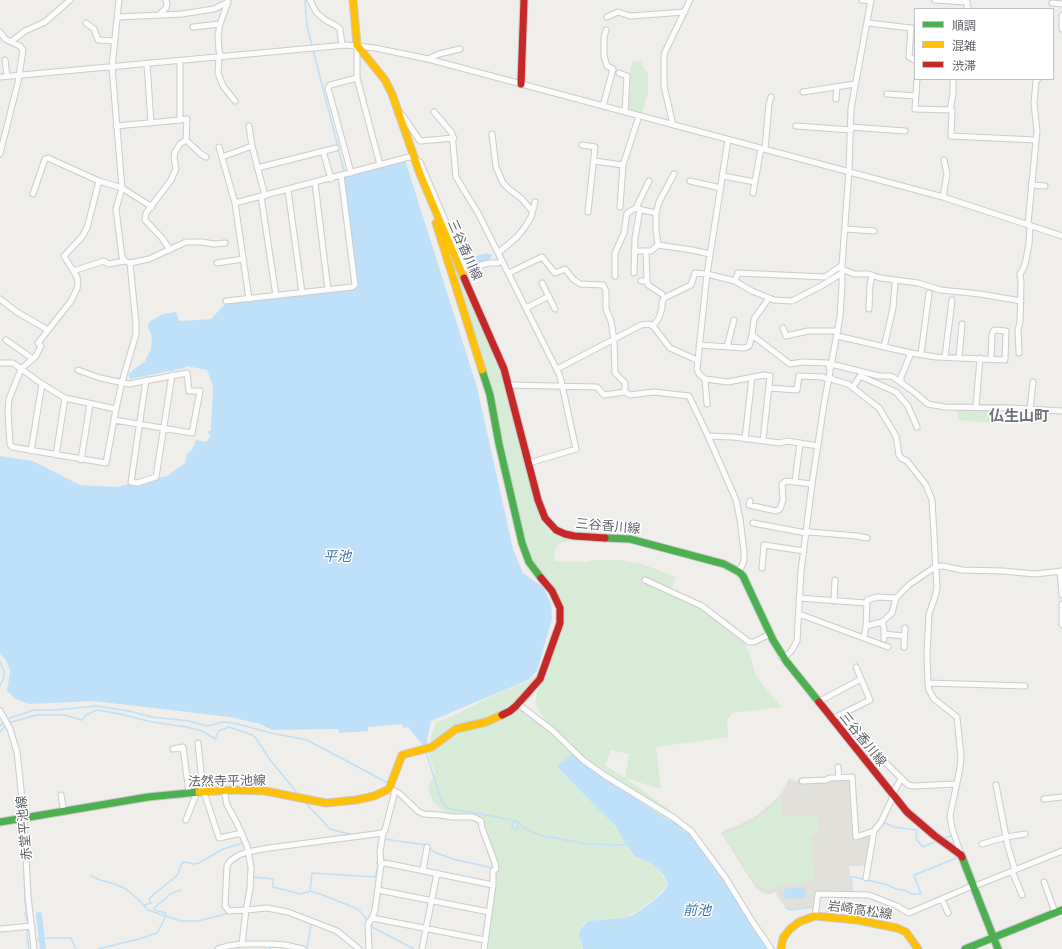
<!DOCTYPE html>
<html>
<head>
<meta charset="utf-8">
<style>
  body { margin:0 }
  #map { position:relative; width:1062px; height:949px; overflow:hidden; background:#efeeea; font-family:"Exo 2","Noto Sans JP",sans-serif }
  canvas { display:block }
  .legend { position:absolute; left:914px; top:8px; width:140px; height:72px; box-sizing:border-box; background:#fff; border:1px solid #bfc1c3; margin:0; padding:5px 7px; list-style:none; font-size:12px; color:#5f6368 }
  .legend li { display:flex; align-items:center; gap:8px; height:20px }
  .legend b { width:20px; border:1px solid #bfc1c3 }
</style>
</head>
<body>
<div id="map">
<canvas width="1062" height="949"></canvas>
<ul class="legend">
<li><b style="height:5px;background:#4caf50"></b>順調</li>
<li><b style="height:5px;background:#ffc107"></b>混雑</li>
<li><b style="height:5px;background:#c62828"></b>渋滞</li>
</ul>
</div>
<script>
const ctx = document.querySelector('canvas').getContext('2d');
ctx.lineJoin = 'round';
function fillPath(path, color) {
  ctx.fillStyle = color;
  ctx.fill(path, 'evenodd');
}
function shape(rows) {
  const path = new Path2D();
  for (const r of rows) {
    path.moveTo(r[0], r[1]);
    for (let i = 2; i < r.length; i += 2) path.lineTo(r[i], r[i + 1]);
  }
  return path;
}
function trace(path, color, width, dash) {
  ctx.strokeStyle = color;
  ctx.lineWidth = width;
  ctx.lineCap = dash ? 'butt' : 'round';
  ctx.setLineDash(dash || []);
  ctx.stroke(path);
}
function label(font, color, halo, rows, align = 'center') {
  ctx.font = font + ' "Exo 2","Noto Sans JP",sans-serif';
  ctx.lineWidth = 3;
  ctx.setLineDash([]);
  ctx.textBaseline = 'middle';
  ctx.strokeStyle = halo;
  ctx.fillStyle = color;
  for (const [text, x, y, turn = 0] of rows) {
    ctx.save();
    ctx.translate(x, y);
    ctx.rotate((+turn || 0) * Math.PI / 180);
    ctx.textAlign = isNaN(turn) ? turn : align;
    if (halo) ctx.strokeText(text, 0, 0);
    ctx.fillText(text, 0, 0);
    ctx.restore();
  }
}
const education = shape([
  [789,778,794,781,800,781,800,783,851,780,854,835,856,840,868,836,870,839,865,866,849,866,852,892,816,891,814,907,790,910,786,908,775,892,771,894,767,894,762,892,756,888,721,833,727,829,739,825,756,816,774,801,783,791]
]);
const green = shape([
  [632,61,641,62,645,70,648,72,648,96,646,97,642,113,628,109,627,100,631,89,629,81],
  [443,238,499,364,540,520,551,533,572,541,562,542,556,547,554,561,586,562,593,560,620,560,642,564,676,577,670,593,728,620,740,635,750,655,756,676,781,707,732,713,727,720,728,737,656,747,661,789,625,778,667,808,692,829,716,874,662,825,625,842,625,845,636,858,652,864,662,874,667,885,661,892,651,902,632,914,622,918,587,921,579,929,579,935,582,949,486,949,494,899,496,866,476,820,466,816,449,815,434,803,428,789,435,773,428,751,456,731,500,718,524,704,538,720,570,752,575,747,545,720,535,704,537,691,548,674,561,624,550,586,551,575,549,586,529,561,500,443],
  [611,750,629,754,625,778,605,765],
  [558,766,654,815,620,833,601,811,557,768],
  [958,409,991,410,991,423,958,420],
  [537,674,533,684,502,713,489,719,458,726,446,731,439,741,430,745,430,739,436,722,448,718,505,690,528,681],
  [781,797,783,817,817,815,819,835,811,836,815,881,774,886,769,890,763,889,755,883,723,834,740,828,757,818]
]);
const water = shape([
  [405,160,477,387,513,549,523,573,543,587,551,603,552,619,537,671,528,680,431,721,427,740,428,746,423,747,422,744,408,727,404,728,401,724,368,727,368,731,339,733,338,729,272,730,260,724,230,717,94,701,29,704,16,699,7,691,10,671,6,660,0,654,0,456,33,461,80,485,116,487,167,476,185,463,187,454,192,450,196,440,206,442,211,436,207,432,211,430,213,387,207,370,186,366,185,368,130,379,128,374,145,361,151,349,152,336,148,327,149,322,163,314,176,312,179,321,211,319,226,303,357,288,344,176],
  [486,253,492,255,489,260,472,265,469,264,473,257],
  [572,754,602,777,666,819,676,823,684,832,693,834,768,949,583,949,579,935,580,929,588,921,623,918,633,915,651,903,662,893,668,885,663,874,652,864,636,857,626,845,617,828,557,767],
  [805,887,806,898,785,899,784,889]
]);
const stream = shape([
  [305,0,307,26,344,171],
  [0,662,4,672,4,677,0,686],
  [7,719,34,710,56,710,96,706,129,711,152,717,189,721,207,726,223,722,234,723,271,733,307,740,388,783],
  [0,726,4,721],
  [0,732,8,723,37,715,64,715,82,720,86,715,97,710,120,714,152,722,187,727,202,731,215,739,219,731,229,727,252,735,255,737,271,761,299,795],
  [426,752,441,800,446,807,451,809,481,814,517,821,520,823,524,828,539,835,560,839,587,844,626,845],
  [304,801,330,829,353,835],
  [514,822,512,824,512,827,515,830,518,827,518,823],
  [883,822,894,827,917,830,916,839,923,847,937,841],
  [21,828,24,863],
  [942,839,953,835],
  [264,846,284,844],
  [429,847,434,852,453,859,493,868],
  [383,851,384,839,426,845],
  [24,868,25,903,27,911,25,913,28,923,27,936,29,949],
  [90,875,100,880,115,884,126,889,139,900,148,910,180,921,198,921,230,913],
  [253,877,273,879,273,887,301,894,310,891,312,873,375,877,378,867],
  [310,891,320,894,358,909,364,916,370,924,374,928,414,949],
  [852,893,851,877,854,877,888,885,896,889,907,891,911,894,921,894,914,875,959,857],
  [223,894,225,866,228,860],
  [144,905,151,903,149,899,153,895,174,878,178,874,182,863,184,862,194,864,199,863,223,849,243,843],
  [786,908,790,910,814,907],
  [28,941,50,938,71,938,76,949],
  [98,949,139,939,157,933,164,920,166,913,155,910,154,908,172,893,181,890],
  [270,949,271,947,275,947],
  [307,949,311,923]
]);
const canal = shape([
  [39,915,43,949]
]);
const street = shape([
  [310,0,316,12,325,20,335,25,340,29,342,45],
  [862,0,871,1],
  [935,0,967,2,967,8,969,9],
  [1052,3,1062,4],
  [160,14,166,8,167,5,166,0],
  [1062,15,1062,29],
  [118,17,182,14,201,11,214,9,228,2],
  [607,17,618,12,630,16,685,12],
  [86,23,94,29,98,40,115,41],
  [868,23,911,28,909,57,915,60],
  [193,27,220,24],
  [0,32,5,39,20,46,23,50,18,82,0,154],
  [12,41,25,31,45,22,70,0],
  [357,45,357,78,380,165],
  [221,56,219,51,218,36,220,24,228,2],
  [219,57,218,73,223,86,235,101],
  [428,59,439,54,460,49],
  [5,60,7,76],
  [147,64,151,123],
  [619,73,627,76,625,112],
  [0,77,346,45,375,48,428,59,943,197,1062,236],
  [917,79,915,109,952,110,951,136,1036,140],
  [803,92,855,84],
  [887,94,916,96],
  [836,99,837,87],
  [603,106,613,69,607,66,604,56,604,38,606,30],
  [950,110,953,94,953,79],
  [399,112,404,117,420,141,454,138],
  [434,112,452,133,456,177,478,213,560,376,576,449,529,463],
  [180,120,187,119,186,140,201,154,206,157],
  [673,125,664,86,664,57,665,52,690,0],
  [116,126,180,120,180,61],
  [249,126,252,146,265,196],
  [796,126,851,130],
  [851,127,905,131],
  [492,134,496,167,503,183,509,189,522,199,532,211],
  [728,140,707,274,697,369,699,374,705,379,728,382,764,375,770,376,763,441],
  [582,145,595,147,588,212],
  [219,147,235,203,249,299],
  [765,149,769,104,771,97],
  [323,151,331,179],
  [222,157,252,146],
  [414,159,420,162,466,269,489,263,498,263,501,261],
  [594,161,623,165],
  [257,168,336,148],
  [351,173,328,88,330,85,357,78],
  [723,176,755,182],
  [99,181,87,228,82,237,64,256,77,277,78,282,77,289,71,301,38,343,41,346,36,356,21,369,9,399,8,413,10,444,12,447,106,463,116,409,122,382,136,334,136,324,130,263,125,261,122,257,116,209,122,188,112,67,119,0],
  [690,181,721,188],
  [315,183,328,290],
  [1031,185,1045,186],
  [288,190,302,293],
  [753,193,761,148],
  [33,194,45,159,48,158,99,181,122,188,152,207],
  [261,196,276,296],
  [943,197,947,174,944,160],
  [235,203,413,156],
  [620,207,623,165,639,116],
  [638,209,656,213],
  [1028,224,1037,131,1034,103,1036,81,1038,79],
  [845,229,874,231],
  [658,245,656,230,656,213,659,202,674,174],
  [170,250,162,238,145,220,146,213,171,180,176,169,174,157,175,152,180,144,186,140],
  [634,251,651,251,658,245,692,250,710,254],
  [646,251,647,281,648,285,662,294],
  [498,253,517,237,525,227,531,217,535,202],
  [130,263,149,259,186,242,202,242,214,244,225,243],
  [217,263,243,259],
  [842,269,854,274,869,274,880,278,918,283,941,290,980,294,1021,301],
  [73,271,104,261,108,264,125,261],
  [509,273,542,257,555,273,565,269,573,279,580,284,603,285,606,291,606,309,611,321,614,340,615,373,625,383,625,392,604,395,597,387,509,385],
  [634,273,635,238,640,209],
  [615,276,615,253,624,233,627,213,636,208,649,181],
  [641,281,647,281],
  [735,281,738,273,825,277,842,265],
  [542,283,555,309],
  [0,299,17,312,48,330],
  [226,301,352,287,355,285,341,175],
  [526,308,549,296],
  [869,309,870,285,872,275],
  [653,326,659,318,662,308,662,303,664,298,691,285,695,273,707,274,735,281,752,291,774,300,792,301,821,286,842,273],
  [783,328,786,336,808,331,838,331],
  [752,335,790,364,803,362,828,363,830,369],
  [837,336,911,353,936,357,1005,360,1006,331,994,330,992,334,991,359],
  [6,340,33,359],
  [699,345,744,348,749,346,752,335,754,319,769,298],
  [727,347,734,320],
  [884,347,893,308,895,283],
  [1019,353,1018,330,1020,322,1021,283,1020,274,1024,267,1026,260,1029,244,1030,225],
  [921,354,929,293],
  [945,357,952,300],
  [959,357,962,324],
  [0,363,13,363,42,384,65,398,116,409],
  [831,364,879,376,890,376,893,377,914,392,928,404,945,407,1012,408,1062,411],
  [557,369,641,325,649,324,653,326,670,348,697,360],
  [78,370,100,378,129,384,187,373,189,391,200,391,192,433,114,420],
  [829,377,834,380,848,384,879,408,896,436,899,455,901,458,907,461,926,485,932,500,937,588,935,597,929,614,927,655,928,683,929,690,934,699,957,717,961,757,960,768,950,816,952,828,961,855],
  [705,379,707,404],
  [146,380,131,482,137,483,156,477,172,375],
  [901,382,901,377,911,353],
  [853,387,860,376,896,392,908,406,917,427],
  [769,388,797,390,799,376,823,377,829,380],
  [625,392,630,395,654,392,689,396,708,436,736,500,740,519,744,551,744,561,739,572],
  [976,406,980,358],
  [1030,410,1033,382],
  [708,436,733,437,780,443,787,441,818,446],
  [745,439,752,377],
  [31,451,42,384],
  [56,455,65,398],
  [81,460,90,404],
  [795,482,800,443],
  [750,501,749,505,776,511,780,509,783,500,782,484,786,481,812,484],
  [753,523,806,533,810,532,857,536,867,538],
  [762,568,764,545,804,551],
  [1060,571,1062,595],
  [645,580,702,606,749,642,754,642,770,634],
  [799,598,866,603],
  [834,601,835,580],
  [1062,604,1062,625],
  [799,614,888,647],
  [882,622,884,628,884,639],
  [866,626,882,622,892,613,896,598,910,584,935,567,943,566,962,570,1003,571,1035,574,1062,571],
  [884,634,904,636],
  [864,637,866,626,867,600,877,597,896,598],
  [904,647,905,628],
  [781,657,784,658,792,650,797,641,801,571,812,484,824,404,840,317,842,285,842,265,849,171,851,108,871,0],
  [928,683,1025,686],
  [818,702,861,679],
  [518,704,552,730,583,760,604,775,674,818,691,831,725,877,752,921,771,949],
  [0,711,10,729,17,752,24,818,28,896,34,949],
  [832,719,870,700,856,667],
  [848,737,869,746,908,785,913,786,957,784],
  [198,743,203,792],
  [173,749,183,747,189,793],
  [838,767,839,778],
  [802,781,826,780,830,778,852,777,856,837,874,831,881,822,892,799,892,795,901,779],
  [996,785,1008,847,1015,870],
  [389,789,399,793,419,812,424,814,440,815,452,817,473,817,481,821,482,828,495,863,496,869,493,871,493,885,484,949],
  [224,790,227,805,237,823,247,846,251,867,250,889,246,910,267,908,288,912,337,931,359,949],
  [204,792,219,838,242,833],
  [61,795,64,812],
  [1044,799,1062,797],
  [186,820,197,792],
  [982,844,1006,837,1025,834],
  [380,862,493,885],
  [423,870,427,847],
  [1012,871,1022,895],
  [866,878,874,831],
  [1044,882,1055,912],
  [378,890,489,912],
  [942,899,948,913],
  [815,916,818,894,869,895,897,906,909,913,972,886,975,886,1062,851],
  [372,918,485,940],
  [0,929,32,926],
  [242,944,246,910,229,911,225,906,227,866,230,861,239,855,247,852,269,848,383,833],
  [218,949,227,946,242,944,272,944,285,945,303,949],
  [369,949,368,924,372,918,375,910,381,865,380,852,383,833,385,830,395,791],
  [422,949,437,873]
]);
const fast = shape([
  [482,370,490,395,499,444,522,543,529,562,541,578],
  [605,538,630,539,724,564,739,572,743,576,773,640,786,661,819,702],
  [0,822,148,797,199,792],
  [962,857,998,949],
  [965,949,1062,910]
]);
const slow = shape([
  [353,0,357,45,385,80,392,94,420,174,464,278],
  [436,223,482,370],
  [199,792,233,790,265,791,326,803,356,800,374,796,389,789,402,755,432,747,456,729,486,722,502,715],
  [781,949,783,938,790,929,799,922,815,916,857,920,897,928,906,932,918,949]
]);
const jam = shape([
  [521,84,524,0],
  [464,278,504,369,538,500,545,518,556,530,565,534,574,536,605,538],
  [819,702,907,812,935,836,961,855,962,857],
  [502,715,510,711,516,706,540,679,560,623,560,608,552,591,541,578]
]);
const streetNames = [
  ["三谷香川線",465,250,66],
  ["三谷香川線",608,526,5],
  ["三谷香川線",863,739,51],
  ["法然寺平池線",227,781,-1],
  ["赤堂平池線",24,828,-95],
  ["岩崎高松線",860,910,8]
];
const waterNames = [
  ["平池",337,556],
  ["前池",697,910]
];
const quarterNames = [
  ["仏生山町",1019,416]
];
fillPath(education, '#e2e0da');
fillPath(green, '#d8ebd6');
fillPath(water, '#bfe0f9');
trace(stream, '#bfe0f9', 1.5);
trace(canal, '#bfe0f9', 6);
trace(street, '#cbcccc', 7);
trace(fast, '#cacacb', 9);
trace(slow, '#cacacb', 9);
trace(jam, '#cacacb', 9);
trace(street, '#fdfcfc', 5);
trace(fast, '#4caf50', 7);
trace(slow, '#ffc107', 7);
trace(jam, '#c62828', 7);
label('13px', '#5f6368', '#fff', streetNames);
label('italic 14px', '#4174aa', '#fff', waterNames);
label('bold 15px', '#70757a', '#fff', quarterNames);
</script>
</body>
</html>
